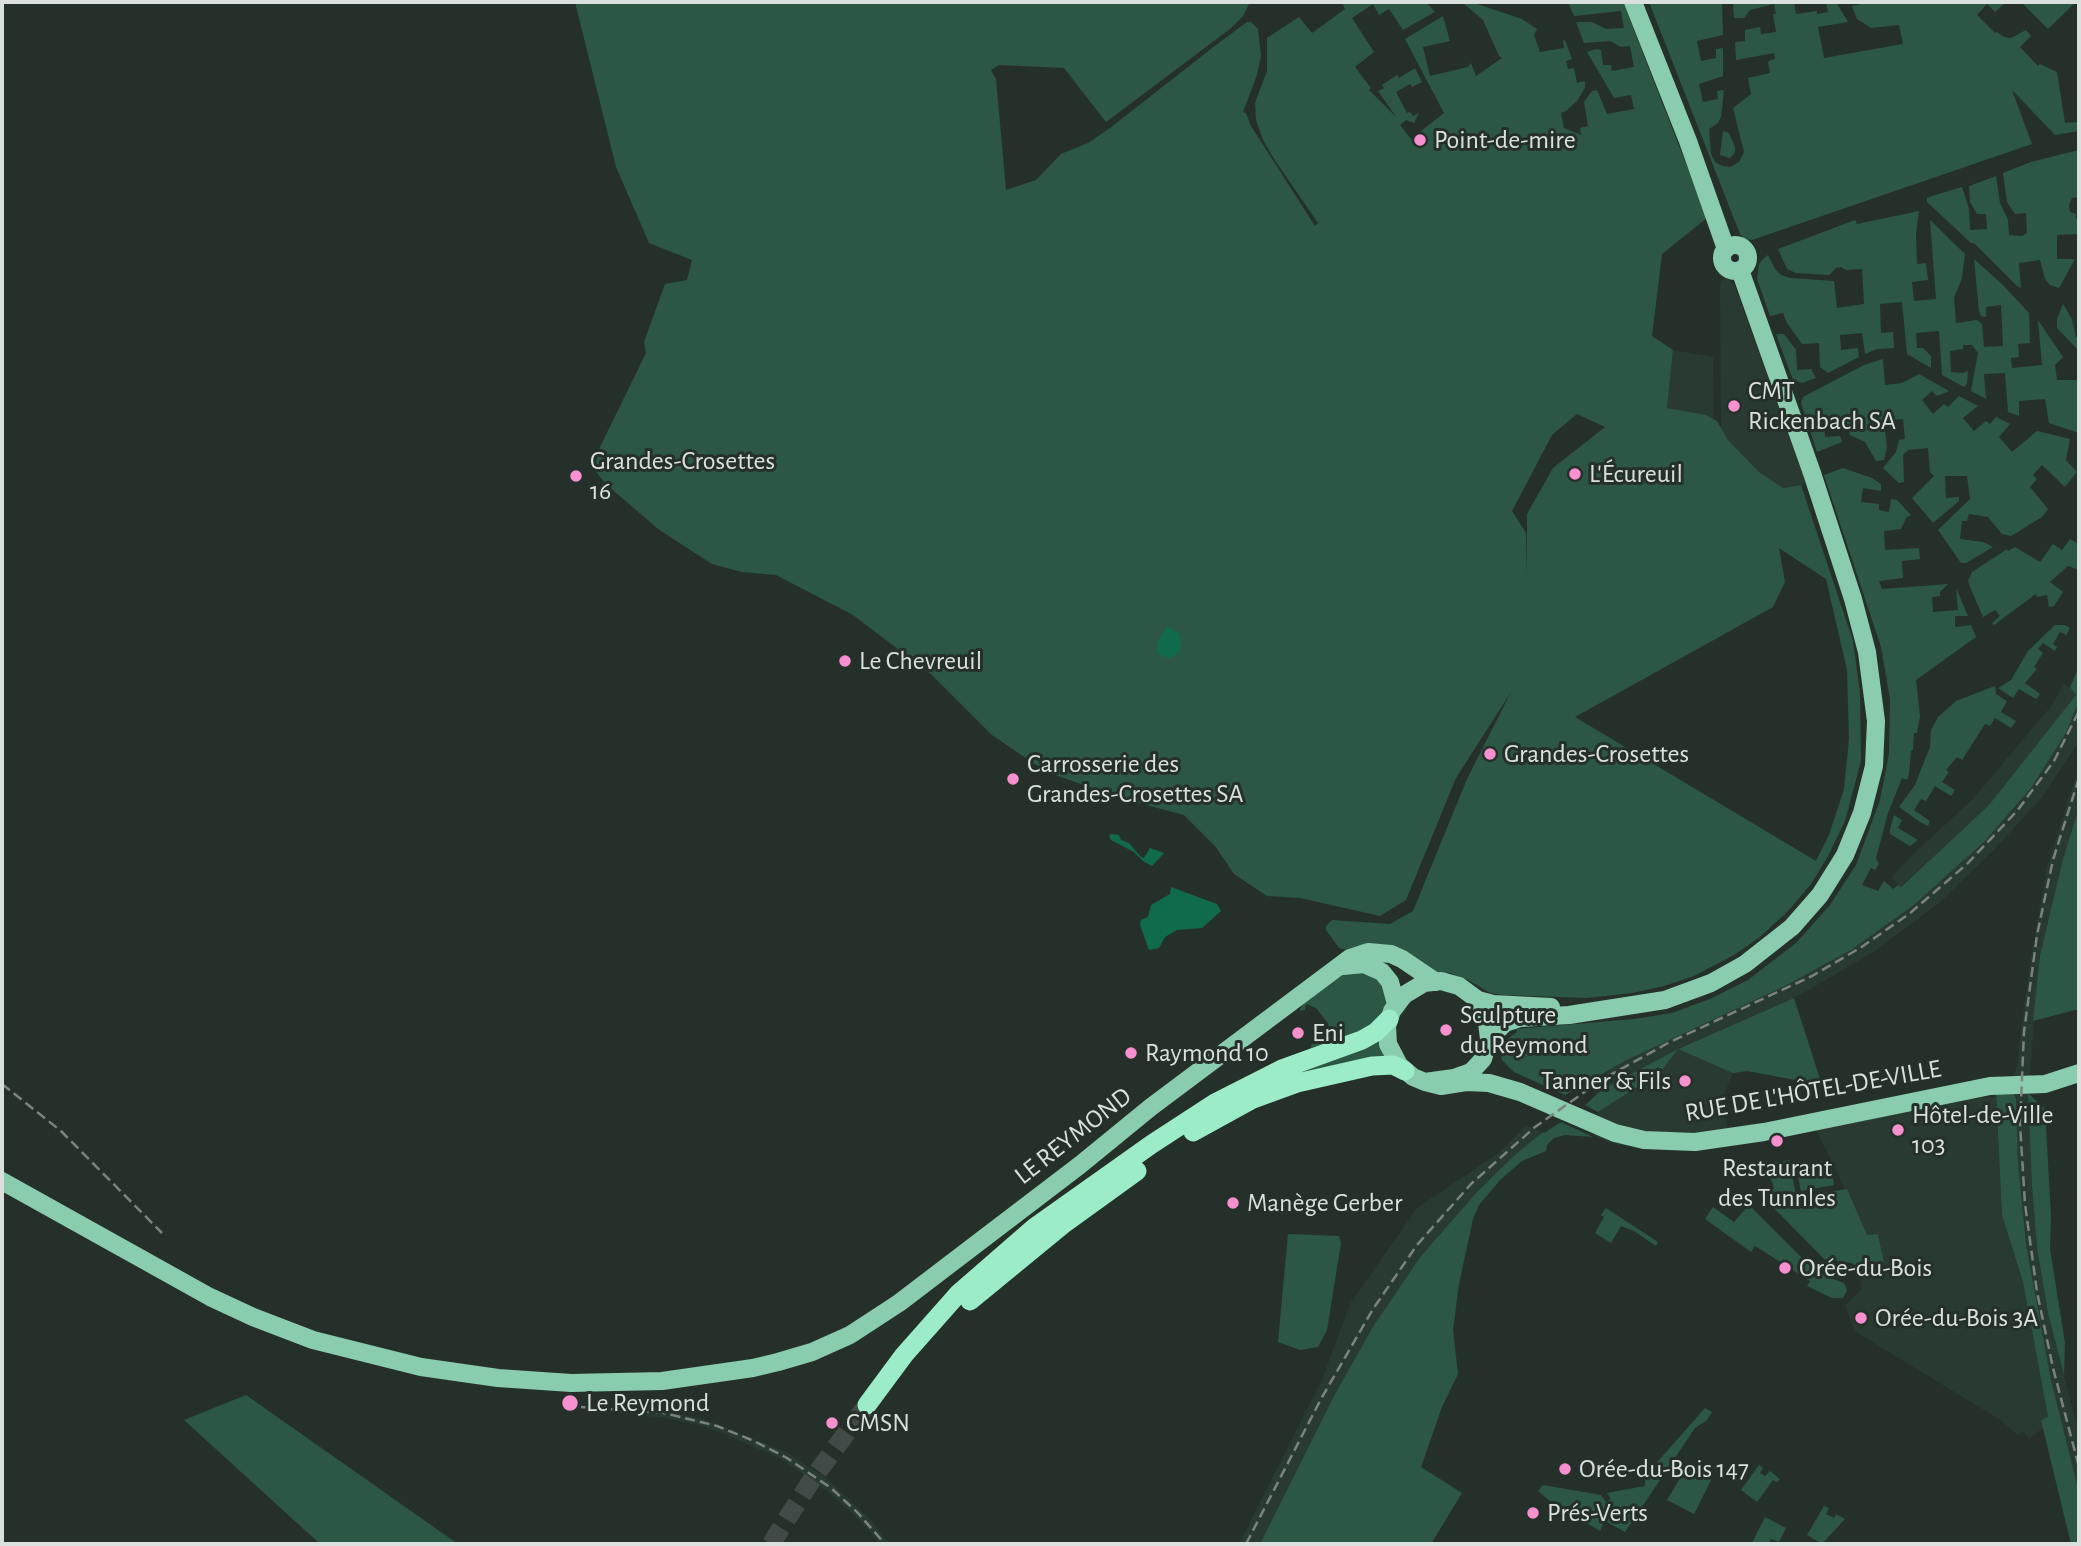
<!DOCTYPE html>
<html>
<head>
<meta charset="utf-8">
<style>
  body { margin:0 }
  #map { position:relative; width:2081px; height:1546px; overflow:hidden; background:#26302b; font-family:"Alegreya Sans",sans-serif }
  canvas { display:block }
  .frame { position:absolute; inset:0; border:4px solid #dae0dd; pointer-events:none }
</style>
</head>
<body>
<div id="map">
<canvas width="2081" height="1546"></canvas>
<div class="frame"></div>
</div>
<script>
const ctx = document.querySelector('canvas').getContext('2d');
ctx.lineJoin = 'round';
function fillPath(path, color) {
  ctx.fillStyle = color;
  ctx.fill(path, 'evenodd');
}
function shape(rows) {
  const path = new Path2D();
  for (const r of rows) {
    if (r.length === 3) {
      path.moveTo(r[0] + r[2], r[1]);
      path.arc(r[0], r[1], r[2], 0, 2 * Math.PI);
      continue;
    }
    path.moveTo(r[0], r[1]);
    for (let i = 2; i < r.length; i += 2) path.lineTo(r[i], r[i + 1]);
  }
  return path;
}
function trace(path, color, width, dash) {
  ctx.strokeStyle = color;
  ctx.lineWidth = width;
  ctx.lineCap = dash ? 'butt' : 'round';
  ctx.setLineDash(dash || []);
  ctx.stroke(path);
}
function label(font, color, halo, rows, align = 'center') {
  ctx.font = font + ' "Alegreya Sans",sans-serif';
  ctx.lineWidth = 6;
  ctx.setLineDash([]);
  ctx.textBaseline = 'middle';
  ctx.strokeStyle = halo;
  ctx.fillStyle = color;
  for (const [text, x, y, turn = 0] of rows) {
    ctx.save();
    ctx.translate(x, y);
    ctx.rotate((+turn || 0) * Math.PI / 180);
    ctx.textAlign = isNaN(turn) ? turn : align;
    if (halo) ctx.strokeText(text, 0, 0);
    ctx.fillText(text, 0, 0);
    ctx.restore();
  }
}
const built = shape([
  [1727,277,1735,287,1806,483,1801,485,1783,488,1759,472,1728,440,1721,428,1720,288,1721,281],
  [1673,350,1713,357,1714,419,1706,415,1667,408],
  [2064,684,2074,690,2076,695,1989,805,1900,887,1891,878,1914,853,1972,800,2052,705],
  [2079,701,2079,744,2078,743,2043,796,1993,851,1938,904,1872,953,1817,985,1794,998,1679,1048,1733,1073,1723,1097,1730,1145,1665,1150,1615,1144,1593,1136,1598,1112,1660,1074,1677,1050,1597,1094,1589,1083,1627,1060,1785,986,1851,950,1914,905,1985,841,2031,788,2066,733],
  [2079,767,2079,808,2063,859,2040,955,2028,1093,2032,1186,2037,1247,2048,1313,2079,1434,2079,1492,2051,1380,2026,1244,2018,1163,2016,1100,2012,1077,2016,1071,2030,964,2047,867],
  [1996,1097,2002,1215,2023,1282,2048,1418,2041,1420,2043,1428,2029,1439,2023,1431,2018,1435,1999,1419,1856,1332,1845,1306,1861,1290,1862,1272,1884,1263,1878,1234,1867,1235,1815,1127,1869,1105],
  [1526,1126,1543,1132,1478,1191,1421,1256,1374,1325,1335,1394,1260,1544,1239,1544,1321,1382,1350,1304,1417,1208,1500,1152],
  [618,1406,651,1409,703,1419,786,1452,825,1477,869,1518,890,1544,880,1544,862,1523,830,1493,781,1459,727,1435,698,1425,665,1418,617,1413]
]);
const green = shape([
  [575,2,1250,2,1243,16,1230,29,1106,122,1064,68,999,65,991,70,996,79,1006,190,1036,180,1061,154,1088,143,1110,128,1216,45,1247,22,1251,22,1258,29,1261,56,1257,75,1243,112,1246,113,1251,126,1315,226,1318,223,1276,162,1263,140,1256,120,1255,103,1267,71,1267,38,1299,17,1312,33,1345,9,1342,2,1426,2,1435,12,1403,30,1389,9,1379,15,1373,4,1352,18,1374,52,1355,67,1371,88,1369,90,1397,118,1378,91,1384,88,1382,85,1397,75,1399,78,1415,68,1422,82,1412,87,1410,84,1396,92,1407,113,1410,112,1413,116,1419,113,1414,123,1406,120,1400,125,1411,139,1444,113,1405,39,1443,16,1450,41,1423,47,1430,76,1468,67,1471,63,1476,76,1502,58,1499,56,1483,20,1463,3,1474,3,1522,19,1537,29,1534,35,1540,52,1564,48,1563,41,1565,40,1572,59,1566,61,1568,69,1574,68,1577,83,1585,81,1585,88,1577,101,1566,111,1561,113,1564,128,1581,135,1580,128,1588,126,1584,102,1592,91,1597,90,1607,114,1634,109,1631,95,1614,98,1587,52,1596,49,1601,50,1603,65,1611,65,1612,71,1634,67,1630,46,1621,47,1610,41,1584,43,1576,22,1592,22,1606,29,1624,28,1621,11,1574,16,1568,2,1623,2,1707,218,1662,254,1652,336,1673,350,1667,408,1706,415,1717,421,1728,440,1759,472,1783,488,1801,485,1853,641,1860,693,1861,761,1845,821,1827,858,1811,884,1788,911,1760,937,1734,955,1694,976,1664,986,1632,993,1587,998,1503,995,1490,993,1468,980,1450,973,1435,972,1339,948,1326,930,1326,926,1332,920,1390,924,1413,911,1467,779,1511,692,1456,778,1406,900,1380,916,1300,898,1267,896,1234,874,1215,846,1184,815,1120,798,1047,772,1011,748,992,735,931,674,853,615,776,575,742,572,712,564,658,529,606,484,597,473,596,462,600,447,646,353,644,342,665,284,687,280,692,260,649,243,616,167],
  [1577,414,1605,427,1553,468,1527,514,1527,575,1526,533,1512,511,1552,435],
  [1779,548,1826,579,1847,670,1849,739,1844,789,1829,835,1816,861,1575,717,1773,607,1785,582],
  [1649,2,1722,2,1723,35,1697,41,1701,61,1716,58,1716,49,1723,48,1723,76,1699,84,1703,102,1718,99,1717,91,1724,90,1721,117,1718,123,1709,129,1711,154,1716,163,1723,166,1730,167,1739,162,1744,152,1733,108,1751,94,1748,78,1770,73,1768,61,1775,59,1774,53,1736,60,1735,42,1745,41,1745,30,1760,27,1761,34,1776,32,1773,14,1776,14,1774,4,1750,10,1744,18,1734,18,1733,2,1794,2,1796,14,1817,11,1817,14,1828,12,1826,2,1836,2,1848,22,1818,27,1824,58,1903,44,1899,25,1871,28,1857,19,1852,6,1870,2,2002,2,2004,4,1995,12,1987,4,1977,15,1995,33,1997,32,2004,37,2011,38,2026,30,2031,36,2020,47,2038,66,2040,64,2057,72,2065,123,2079,122,2079,131,2055,135,2012,90,2032,144,1752,240,1746,239,1740,234],
  [2021,2,2076,2,2048,29],
  [1723,131,1729,133,1735,147,1735,152,1730,158,1720,155],
  [2079,150,2079,197,2072,198,2069,205,2070,212,2076,214,2076,219,2079,219,2079,234,2057,235,2057,259,2075,259,2059,288,2050,285,2045,279,2040,260,2019,263,2021,288,2017,286,1974,243,1971,243,1927,202,1927,198,1932,196,1962,187,1969,209,1970,230,1987,229,1986,214,1977,214,1970,202,1969,186,1996,176,2000,203,2008,220,2009,235,2022,236,2027,233,2026,213,2015,214,2007,202,2003,173,2031,162],
  [1919,211,1916,234,1917,264,1926,263,1928,280,1912,282,1914,301,1936,299,1930,220,1965,254,1962,278,1954,298,1956,323,1977,320,1982,324,1984,347,2003,346,2001,305,1986,307,1986,317,1981,316,1979,311,1974,259,2004,286,2029,313,2030,343,2018,344,2019,357,2011,358,2012,368,2042,365,2038,320,2063,357,2055,365,2057,380,2079,380,2079,433,2049,423,2045,399,2019,401,2019,416,2008,412,2005,373,1984,374,1986,399,1971,391,1978,353,1972,345,1963,345,1963,349,1950,351,1951,372,1962,373,1968,371,1967,384,1964,387,1942,375,1939,331,1916,333,1917,348,1923,348,1931,356,1931,368,1907,354,1902,302,1880,304,1881,333,1893,332,1894,348,1877,349,1865,354,1862,333,1840,335,1841,350,1858,348,1859,357,1828,373,1820,367,1819,343,1802,344,1787,323,1783,313,1770,316,1757,279,1759,264,1763,259,1768,255,1775,269,1781,275,1790,278,1834,281,1837,308,1864,304,1862,269,1846,270,1841,267,1836,268,1829,275,1796,273,1787,269,1778,249,1855,220,1857,224],
  [2063,304,2072,319,2076,337,2079,337,2079,351,2057,328,2057,319],
  [1776,334,1784,334,1796,350,1797,370,1811,369,1816,378,1802,383,1793,380],
  [1883,359,1885,385,1902,383,1919,374,1949,391,1937,396,1932,391,1922,400,1933,414,1944,404,1948,407,1959,396,1978,406,1963,418,1974,431,1986,421,1990,424,1996,417,2010,424,1999,437,2012,452,2037,431,2070,439,2066,460,2077,472,2065,487,2042,465,2033,475,2037,479,2030,487,2048,509,2042,517,2011,536,2002,534,1988,517,1969,514,1967,521,1962,521,1960,539,1983,542,1993,547,1966,563,1961,563,1938,530,1970,499,1967,476,1945,476,1946,498,1959,497,1959,501,1933,523,1912,498,1934,476,1930,472,1928,448,1908,450,1903,455,1904,482,1899,483,1883,468,1896,452,1899,440,1905,439,1903,419,1884,421,1887,447,1884,460,1876,461,1865,442,1850,435,1845,418,1824,420,1825,437,1840,436,1842,442,1817,452,1801,403,1803,397,1864,365],
  [1843,468,1872,478,1881,484,1881,491,1863,488,1861,502,1879,504,1879,510,1889,512,1891,499,1897,500,1911,515,1906,518,1901,529,1884,531,1885,550,1919,548,1920,559,1902,561,1903,578,1879,581,1882,589,1948,584,1940,592,1940,596,1932,597,1933,612,1958,610,1956,588,1968,616,1955,616,1955,627,1971,625,1976,637,1916,680,1920,716,1917,733,1914,733,1913,750,1911,751,1909,774,1907,780,1902,778,1888,813,1876,858,1879,864,1875,870,1871,868,1862,885,1878,891,1884,881,1893,889,1898,885,1901,887,1989,805,2076,695,2070,687,2079,667,2079,701,2066,733,2031,788,1985,841,1914,905,1851,950,1785,986,1627,1060,1565,1095,1514,1072,1502,1060,1500,1051,1503,1042,1517,1032,1516,1029,1634,1019,1672,1013,1710,999,1748,980,1796,943,1830,905,1856,865,1880,800,1889,754,1890,699,1881,647,1824,475],
  [2070,539,2079,544,2079,570,2068,566,2050,582,2063,592,2054,606,2049,607,2047,595,2037,597,2036,594,1994,625,1992,623,2000,616,1995,610,1983,617,1970,587,1968,581,1972,572,2007,549,2008,551,2015,547,2040,562,2053,544,2062,550],
  [2055,625,2065,625,2070,628,2065,637,2065,634,2060,632,2053,644,2057,647,2055,651,2043,643,2038,649,2043,653,2034,667,2037,669,2025,683,2040,694,2038,697,2036,699,2019,689,2013,698,1998,688,2011,680,2028,651],
  [1995,686,1996,694,2007,701,2001,712,2016,721,2011,728,1995,718,1990,726,1985,724,1962,760,1957,757,1946,770,1949,772,1942,782,1955,790,1951,796,1935,786,1926,801,1921,799,1914,810,1930,821,1928,826,1920,822,1899,807,1915,785,1930,747,1931,730,1938,717,1956,701],
  [2079,808,2079,1009,2033,1021,2040,955,2063,859],
  [1894,815,1902,820,1898,828,1918,840,1910,846,1890,834,1890,829],
  [1365,968,1388,988,1387,1007,1368,1030,1311,1048,1311,1045,1321,1039,1323,1034,1329,1033,1328,1023,1316,1008,1306,1004,1305,1010,1300,1011,1300,1009,1305,1002,1340,974],
  [1794,998,1822,1085,1747,1071,1733,1073,1678,1049,1660,1073,1598,1112,1585,1105,1603,1089,1678,1049],
  [1383,1036,1390,1058,1234,1099],
  [2013,1091,2016,1099,2018,1163,2026,1244,2051,1380,2079,1492,2079,1544,2071,1544,2041,1420,2048,1417,2023,1282,2002,1215,1996,1093],
  [2028,1093,2045,1109,2051,1217,2050,1249,2065,1343,2064,1375,2048,1313,2037,1247,2032,1186],
  [1561,1122,1593,1137,1565,1135,1554,1138,1547,1145,1546,1151,1522,1161,1500,1180,1479,1205,1473,1219,1459,1284,1453,1330,1458,1374,1442,1407,1421,1467,1462,1493,1431,1544,1260,1544,1335,1394,1374,1325,1421,1256,1478,1191,1516,1154,1543,1132,1544,1133],
  [1790,1160,1796,1197,1847,1189,1867,1235,1878,1234,1884,1263,1862,1272,1852,1263,1824,1259,1764,1198,1774,1188,1766,1164],
  [1831,1167,1834,1185,1801,1191,1797,1173],
  [1749,1205,1812,1268,1825,1276,1844,1283,1847,1290,1843,1298,1832,1298,1807,1286,1810,1281,1755,1246,1751,1252,1705,1219,1713,1207,1734,1222],
  [1606,1208,1658,1242,1656,1246,1634,1231,1621,1226,1611,1243,1595,1233,1604,1217,1601,1215],
  [1288,1234,1339,1236,1341,1243,1327,1330,1318,1347,1300,1350,1278,1342],
  [246,1395,458,1544,320,1544,184,1420],
  [1705,1408,1712,1412,1706,1421,1695,1428,1625,1532,1605,1521,1600,1531,1551,1502,1538,1491,1543,1485,1601,1495,1606,1502,1611,1499,1607,1493,1645,1486,1645,1476],
  [1688,1465,1711,1480,1694,1514,1667,1500],
  [1759,1465,1763,1468,1760,1473,1765,1476,1770,1471,1780,1479,1777,1482,1773,1480,1757,1502,1741,1490],
  [1824,1506,1829,1508,1826,1514,1834,1518,1836,1514,1845,1519,1822,1544,1807,1535],
  [1765,1517,1786,1528,1779,1542,1771,1539,1768,1544,1754,1544,1752,1543]
]);
const water = shape([
  [1167,626,1179,634,1181,642,1180,651,1171,658,1163,657,1157,652,1158,642],
  [1111,834,1119,835,1121,840,1129,843,1141,857,1144,858,1150,848,1164,853,1152,866,1143,861,1134,852,1111,840,1109,836],
  [1171,887,1217,904,1221,911,1202,928,1177,930,1165,937,1159,948,1149,950,1140,925,1141,920,1148,917,1151,905,1170,894]
]);
const highwayTunnel = shape([
  [771,1544,811,1481,867,1405]
]);
const major = shape([
  [1633,2,1688,141,1726,249],
  [1735,258,13],
  [1343,966,1364,964,1382,972,1390,982,1396,1004],
  [1441,981,1459,986,1478,1000,1486,1014,1489,1039,1483,1059,1471,1072,1454,1078,1425,1082,1413,1077,1399,1065,1388,1044,1387,1026,1392,1011,1404,995,1424,983,1441,981],
  [1478,1000,1493,1004,1551,1007],
  [1489,1039,1505,1023,1520,1018,1569,1015,1665,1000,1711,983,1745,964,1792,927,1820,895,1845,855,1862,813,1874,766,1876,721,1867,652,1853,599,1812,473,1740,270],
  [1425,1082,1441,1086,1466,1082,1489,1083,1520,1092,1615,1133,1644,1140,1695,1142,1764,1132,1990,1086,2045,1084,2079,1073],
  [2,1181,210,1297,253,1317,313,1340,421,1367,498,1378,571,1383,662,1381,753,1368,778,1362,812,1352,850,1335,899,1303,1080,1165,1151,1107,1350,958,1368,952,1391,954,1402,959,1436,982]
]);
const highway = shape([
  [1193,1132,1253,1099,1297,1083,1372,1066,1393,1065,1405,1071],
  [970,1301,1065,1223,1137,1171],
  [867,1405,904,1355,958,1294,1035,1227,1152,1144,1215,1103,1282,1069,1362,1040,1376,1032,1389,1019]
]);
const rail = shape([
  [2079,778,2053,860,2037,935,2024,1032,2020,1124,2025,1204,2037,1292,2053,1368,2079,1467],
  [2,1084,61,1131,162,1233],
  [566,1406,664,1413,717,1426,754,1441,787,1458,831,1488,858,1513,885,1544],
  [1246,1544,1321,1399,1373,1309,1417,1245,1471,1184,1535,1127,1603,1079,1668,1043,1812,976,1860,948,1909,914,1967,864,2017,811,2054,761,2079,711]
]);
const markers = [
  [1420,140,7,"#f790cf"],
  [1734,406,7,"#f790cf"],
  [1575,474,7,"#f790cf"],
  [576,476,7,"#f790cf"],
  [845,661,7,"#f790cf"],
  [1490,754,7,"#f790cf"],
  [1013,779,7,"#f790cf"],
  [1446,1030,7,"#f790cf"],
  [1298,1033,7,"#f790cf"],
  [1131,1053,7,"#f790cf"],
  [1685,1081,7,"#f790cf"],
  [1898,1130,7,"#f790cf"],
  [1777,1141,7,"#f790cf"],
  [1233,1203,7,"#f790cf"],
  [1785,1268,7,"#f790cf"],
  [1861,1318,7,"#f790cf"],
  [570,1403,9,"#f790cf"],
  [832,1423,7,"#f790cf"],
  [1565,1469,7,"#f790cf"],
  [1533,1513,7,"#f790cf"]
];
const poiNames = [
  ["Point-de-mire",1434,140],
  ["CMT",1748,391],
  ["Rickenbach SA",1748,421],
  ["Grandes-Crosettes",590,461],
  ["16",590,491],
  ["L'Écureuil",1589,474],
  ["Le Chevreuil",859,661],
  ["Grandes-Crosettes",1504,754],
  ["Carrosserie des",1027,764],
  ["Grandes-Crosettes SA",1027,794],
  ["Sculpture",1460,1015],
  ["du Reymond",1460,1045],
  ["Eni",1312,1033],
  ["Raymond 10",1145,1053],
  ["Tanner & Fils",1671,1081,"right"],
  ["Hôtel-de-Ville",1912,1115],
  ["103",1912,1145],
  ["Restaurant",1777,1168,"center"],
  ["des Tunnles",1777,1198,"center"],
  ["Manège Gerber",1247,1203],
  ["Orée-du-Bois",1799,1268],
  ["Orée-du-Bois 3A",1875,1318],
  ["Le Reymond",586,1403],
  ["CMSN",846,1423],
  ["Orée-du-Bois 147",1579,1469],
  ["Prés-Verts",1547,1513]
];
const streetNames = [
  ["RUE DE L'HÔTEL-DE-VILLE",1813,1091,-10],
  ["LE REYMOND",1073,1136,-38]
];
fillPath(built, '#293a32');
fillPath(green, '#2c5744');
fillPath(water, '#106b4c');
trace(highwayTunnel, '#414a46', 19, [19, 10]);
trace(major, '#8acdae', 18);
trace(highway, '#9cedc7', 19);
trace(rail, '#7b837f', 2.5, [10, 5]);
for (const [x, y, r, color] of markers) {
  const dot = new Path2D();
  dot.arc(x, y, r, 0, 2 * Math.PI);
  ctx.fillStyle = color;
  ctx.fill(dot);
  trace(dot, '#26302b', 2.5);
}
label('26px', '#dae0dd', '#26302b', poiNames, 'left');
label('26px', '#dae0dd', '#26302b', streetNames);
</script>
</body>
</html>
